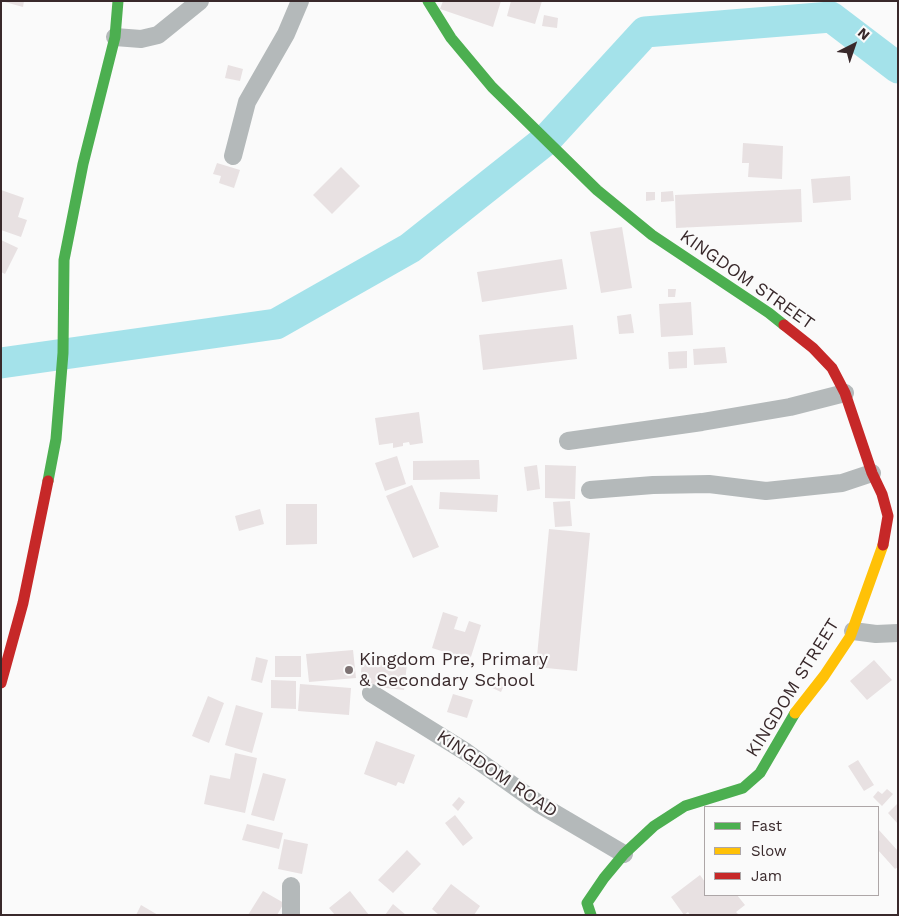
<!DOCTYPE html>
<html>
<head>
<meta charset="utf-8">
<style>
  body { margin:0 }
  #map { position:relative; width:899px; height:916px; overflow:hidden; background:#fafafa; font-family:"Work Sans",sans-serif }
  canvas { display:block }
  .frame { position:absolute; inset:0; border:2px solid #39292b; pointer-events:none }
  .legend { position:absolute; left:704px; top:806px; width:175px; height:90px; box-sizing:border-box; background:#fafafa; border:1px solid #ada6a7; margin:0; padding:6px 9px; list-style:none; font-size:15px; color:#39292b }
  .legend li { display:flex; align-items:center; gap:10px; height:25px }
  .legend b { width:25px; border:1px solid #ada6a7 }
  .north { position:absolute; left:829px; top:20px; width:50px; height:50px; -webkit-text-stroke:4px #fafafa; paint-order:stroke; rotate:41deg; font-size:14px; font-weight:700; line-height:20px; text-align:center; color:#39292b }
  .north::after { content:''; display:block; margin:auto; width:18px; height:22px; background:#39292b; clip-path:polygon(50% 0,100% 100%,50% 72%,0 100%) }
</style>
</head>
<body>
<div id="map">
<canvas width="899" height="916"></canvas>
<div class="frame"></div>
<ul class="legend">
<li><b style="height:6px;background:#4caf50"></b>Fast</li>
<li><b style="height:6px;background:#ffc107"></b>Slow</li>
<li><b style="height:6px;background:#c62828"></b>Jam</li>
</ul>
<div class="north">N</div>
</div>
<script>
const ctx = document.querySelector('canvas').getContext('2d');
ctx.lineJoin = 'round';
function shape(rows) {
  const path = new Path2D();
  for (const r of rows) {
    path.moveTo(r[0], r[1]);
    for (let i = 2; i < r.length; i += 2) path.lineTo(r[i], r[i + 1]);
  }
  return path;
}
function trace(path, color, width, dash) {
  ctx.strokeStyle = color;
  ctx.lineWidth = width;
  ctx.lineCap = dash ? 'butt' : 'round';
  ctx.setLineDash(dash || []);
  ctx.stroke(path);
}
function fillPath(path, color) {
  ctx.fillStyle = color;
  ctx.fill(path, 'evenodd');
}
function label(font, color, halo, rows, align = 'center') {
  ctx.font = font + ' "Work Sans",sans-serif';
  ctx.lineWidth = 4.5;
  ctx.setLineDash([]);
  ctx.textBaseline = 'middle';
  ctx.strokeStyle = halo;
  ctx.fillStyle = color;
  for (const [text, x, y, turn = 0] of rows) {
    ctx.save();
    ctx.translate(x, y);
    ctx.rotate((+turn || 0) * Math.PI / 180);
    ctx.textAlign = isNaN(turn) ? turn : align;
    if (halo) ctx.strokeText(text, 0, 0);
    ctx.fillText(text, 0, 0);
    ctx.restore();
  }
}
const river = shape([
  [1,363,276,324,410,248,546,140,645,32,831,17,898,68]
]);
const building = shape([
  [1,1,24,1,23,7],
  [443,1,501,1,493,27,440,9],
  [511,1,542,1,535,24,507,16],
  [544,15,558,18,557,28,542,26],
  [228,65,243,69,240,81,225,78],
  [743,143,783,146,782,179,748,177,749,163,742,163],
  [217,163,240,170,234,188,219,183,221,176,213,174],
  [341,167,360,186,332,214,313,195],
  [850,176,851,200,813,203,811,179],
  [801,189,802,222,676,228,675,195],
  [1,190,24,198,18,217,27,220,21,237,1,230],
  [673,191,674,201,661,202,661,192],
  [646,192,655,192,655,200,646,201],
  [622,227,632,288,601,293,590,232],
  [1,240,18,248,5,274,1,272],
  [562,259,567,289,482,302,477,272],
  [668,289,676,289,675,297,668,297],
  [691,302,693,335,661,337,659,304],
  [631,314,634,333,619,334,617,316],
  [573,325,577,359,483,370,479,335],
  [725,347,727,363,694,365,693,349],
  [687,351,687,368,669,369,668,352],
  [419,412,423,443,410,445,409,442,403,443,403,446,393,448,393,443,379,445,375,418],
  [397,456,406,484,385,491,375,463],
  [479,460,480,479,413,480,413,461],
  [537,465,540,489,527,491,524,467],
  [545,465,576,466,575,499,545,498],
  [412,485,439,547,413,558,386,496],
  [440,492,498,495,497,512,439,509],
  [570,501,572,526,555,527,553,502],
  [286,504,317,504,317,544,286,545],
  [260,509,264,524,239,531,235,516],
  [549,529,590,533,577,671,536,667],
  [443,612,458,617,454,629,465,632,469,621,481,625,470,660,432,648],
  [353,650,356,678,309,682,306,654],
  [275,656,301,656,301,677,275,677],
  [256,657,268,660,262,683,251,680],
  [362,660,407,664,404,690,360,685],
  [874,660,892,680,867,700,850,681],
  [494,675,506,681,501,692,488,686],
  [271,680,296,681,296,709,271,708],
  [300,684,351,688,349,715,298,711],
  [453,694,473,700,467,718,447,712],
  [208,696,224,703,209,743,192,736],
  [236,705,263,713,252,753,225,745],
  [376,741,415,755,404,784,398,782,396,786,364,774],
  [235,753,257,758,245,813,204,804,210,775,230,779],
  [858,760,874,785,864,791,848,766],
  [263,773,286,779,274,821,251,815],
  [887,789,893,794,882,806,873,797,878,791,882,794],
  [459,797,465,802,458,811,452,805],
  [898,803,898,824,888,813],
  [455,815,473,838,463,846,445,823],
  [247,824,283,833,279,849,242,840],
  [878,829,898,851,898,867,895,869,878,850],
  [284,839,308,844,302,874,278,869],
  [407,850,421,864,393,893,378,880],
  [700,875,705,882,705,895,737,895,745,905,736,912,739,915,690,915,688,912,684,915,671,897],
  [451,884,480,906,474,915,439,915,432,909],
  [263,891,284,903,277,915,248,915],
  [350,891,369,915,335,915,329,908],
  [393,904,406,915,385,915],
  [141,905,158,915,136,915]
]);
const street = shape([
  [115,37,141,39,158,35,200,1],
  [233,156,247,102,286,34,300,1],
  [568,441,702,422,790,407,845,393],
  [590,490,653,485,709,484,766,491,842,483,872,473],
  [853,631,876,634,898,633],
  [371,693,466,752,539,804,624,854],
  [291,886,291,915]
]);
const fast = shape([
  [428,1,451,38,492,87,597,190,652,235,769,313,784,325],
  [48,481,56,439,63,353,64,260,83,164,115,37,118,1],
  [591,915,587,903,604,878,624,854,654,826,685,806,743,788,760,773,795,713]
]);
const slow = shape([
  [795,713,824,676,850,637,883,545]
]);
const jam = shape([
  [784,325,813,348,832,368,845,393,872,473,882,494,888,516,883,545],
  [1,683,23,603,48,481]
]);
const markers = [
  [349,670,5,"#7d7273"]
];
const streetNames = [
  ["KINGDOM STREET",747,280,35],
  ["KINGDOM STREET",793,688,-58],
  ["KINGDOM ROAD",497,774,34]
];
const poiNames = [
  ["Kingdom Pre, Primary",359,660],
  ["& Secondary School",359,681]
];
trace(river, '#a4e2ea', 31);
fillPath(building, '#e8e1e2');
trace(street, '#b4b9ba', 18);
trace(fast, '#4caf50', 11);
trace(slow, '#ffc107', 11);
trace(jam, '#c62828', 11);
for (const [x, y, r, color] of markers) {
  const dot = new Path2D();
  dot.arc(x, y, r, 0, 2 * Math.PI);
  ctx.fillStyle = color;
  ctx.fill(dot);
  trace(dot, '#fafafa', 2);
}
label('18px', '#39292b', '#fafafa', streetNames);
label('18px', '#39292b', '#fafafa', poiNames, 'left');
</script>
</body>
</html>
